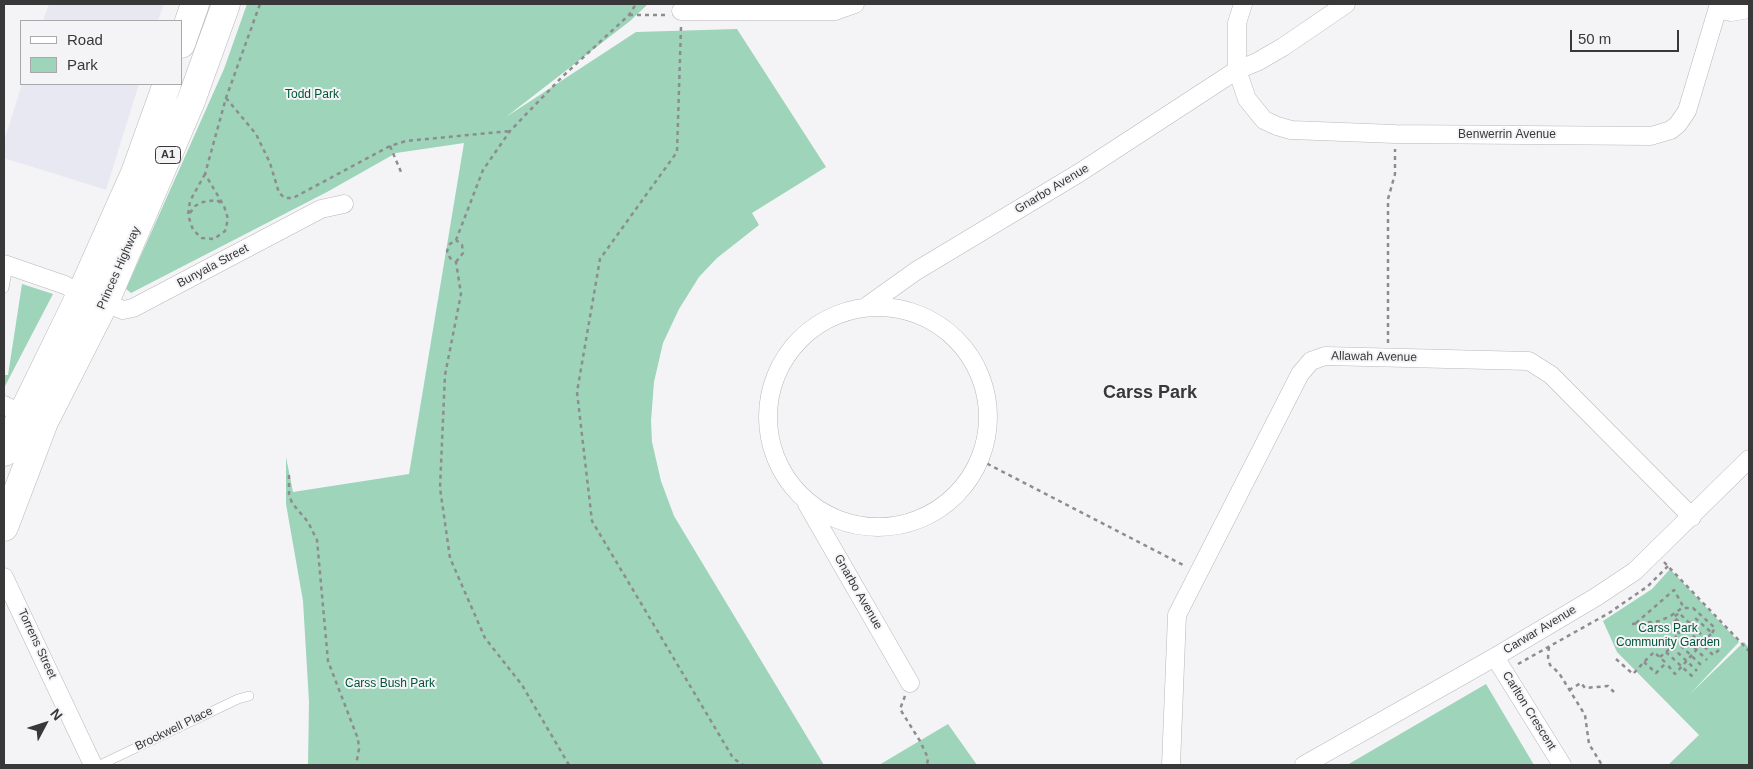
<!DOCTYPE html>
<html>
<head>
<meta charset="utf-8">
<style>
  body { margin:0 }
  #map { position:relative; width:1753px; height:769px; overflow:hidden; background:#f4f4f7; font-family:Helvetica,sans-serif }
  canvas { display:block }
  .frame { position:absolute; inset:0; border:5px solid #383839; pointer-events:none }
  .legend { position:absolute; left:20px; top:20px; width:162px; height:65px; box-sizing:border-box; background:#f4f4f7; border:1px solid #a9a9ab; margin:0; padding:6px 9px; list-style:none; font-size:15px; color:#383839 }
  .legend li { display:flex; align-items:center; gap:10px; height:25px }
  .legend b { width:25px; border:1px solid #a9a9ab }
  .north { position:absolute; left:20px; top:699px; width:50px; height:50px; -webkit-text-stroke:4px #f4f4f7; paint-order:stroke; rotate:50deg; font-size:14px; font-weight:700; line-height:20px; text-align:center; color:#383839 }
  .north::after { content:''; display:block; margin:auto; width:18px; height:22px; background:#383839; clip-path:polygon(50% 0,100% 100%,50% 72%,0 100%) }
  .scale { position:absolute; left:1570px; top:30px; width:109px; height:22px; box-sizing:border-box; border:2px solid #383839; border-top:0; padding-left:6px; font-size:15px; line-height:18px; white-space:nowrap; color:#383839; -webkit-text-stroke:4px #f4f4f7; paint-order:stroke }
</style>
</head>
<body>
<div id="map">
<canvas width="1753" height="769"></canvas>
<div class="frame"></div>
<ul class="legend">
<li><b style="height:6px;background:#fff"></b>Road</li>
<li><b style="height:14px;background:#9dd4ba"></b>Park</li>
</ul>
<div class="north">N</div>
<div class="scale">50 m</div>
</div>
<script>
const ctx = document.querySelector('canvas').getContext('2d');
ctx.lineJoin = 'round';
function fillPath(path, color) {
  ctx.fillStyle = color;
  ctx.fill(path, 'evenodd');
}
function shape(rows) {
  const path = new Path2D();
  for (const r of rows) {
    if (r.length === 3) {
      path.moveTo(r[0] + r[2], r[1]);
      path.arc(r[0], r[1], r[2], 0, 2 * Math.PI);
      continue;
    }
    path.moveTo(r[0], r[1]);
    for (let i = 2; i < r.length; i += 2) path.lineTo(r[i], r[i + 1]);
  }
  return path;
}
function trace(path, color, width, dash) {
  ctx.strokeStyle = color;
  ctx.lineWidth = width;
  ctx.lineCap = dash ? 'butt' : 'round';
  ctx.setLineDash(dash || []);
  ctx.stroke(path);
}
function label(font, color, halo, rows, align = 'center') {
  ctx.font = font + ' Helvetica,sans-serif';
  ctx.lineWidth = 4;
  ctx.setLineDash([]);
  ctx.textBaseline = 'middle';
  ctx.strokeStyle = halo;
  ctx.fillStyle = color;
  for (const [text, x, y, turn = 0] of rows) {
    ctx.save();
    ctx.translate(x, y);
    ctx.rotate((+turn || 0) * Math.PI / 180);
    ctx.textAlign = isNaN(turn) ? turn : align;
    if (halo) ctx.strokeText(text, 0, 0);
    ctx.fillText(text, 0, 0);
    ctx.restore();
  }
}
const built = shape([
  [49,4,164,4,158,21,43,21],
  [22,84,139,84,106,190,4,158,4,141]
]);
const green = shape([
  [247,4,648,4,630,21,506,117,636,32,737,29,826,167,752,213,759,225,717,258,699,277,679,309,663,343,654,382,651,421,652,442,661,481,674,516,824,765,308,765,309,702,303,601,286,504,286,457,293,492,409,474,464,143,396,153,327,192,131,293,126,289,224,69],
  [22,284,53,294,4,388,4,375,8,375],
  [1670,569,1739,642,1690,694,1744,642,1749,648,1749,765,1668,765,1699,735,1617,652,1603,621,1652,589],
  [1486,684,1534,765,1347,765],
  [948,724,977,765,879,765]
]);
const path = shape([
  [629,15,665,15],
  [681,27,677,152,600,259,577,392,592,521,733,758,743,765],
  [226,98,256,134,270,163,279,193,285,198,293,198,390,146,406,141,510,131],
  [390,146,401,172],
  [205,174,190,201,188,215,193,230,202,238,214,239,225,231,228,219,224,206,205,174,226,98,260,4],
  [190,213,195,206,203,202,217,200,223,205],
  [456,262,463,253,462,245,456,240],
  [1388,343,1388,199,1395,174,1395,149],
  [980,460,1185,566],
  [289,475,289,494,292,503,308,522,317,540,328,661,358,739,359,749,356,765],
  [1664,562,1749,651],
  [1636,623,1674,590,1684,608],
  [1632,624,1660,621,1672,615],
  [1690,624,1695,618,1712,633,1706,639,1719,650,1713,655,1672,615,1682,608,1693,608,1715,628,1712,633],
  [1677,631,1707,660],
  [1675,640,1702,666],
  [1549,647,1548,657,1550,665,1559,673,1585,715,1589,744,1602,765],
  [1672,647,1697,671],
  [1666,652,1693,677],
  [1660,657,1673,646,1677,633,1674,617,1679,613,1706,639,1675,674,1666,663],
  [1616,659,1633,674,1644,662,1654,652,1666,663,1656,673,1644,662],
  [1518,664,1609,613,1648,586,1668,566],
  [1569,690,1581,683,1585,688,1608,686,1614,692],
  [905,696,900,709,920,741,928,758,927,765],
  [569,765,522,685,485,638,450,558,440,488,445,375,461,294,456,262,450,258,447,251,450,244,456,240,483,170,510,131,562,77,629,15,636,4]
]);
const lane = shape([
  [4,288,8,266],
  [100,765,238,699,249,696]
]);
const street = shape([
  [1243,4,1237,23,1237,70,1247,99,1264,120,1277,126,1291,130,1395,134,1651,136,1671,130,1678,124,1687,111,1719,4],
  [1718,9,1731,12,1749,9],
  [681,11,835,11,855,4],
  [4,264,65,285,81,294,123,310,133,308,321,209,344,204],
  [867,306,916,271,1079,173,1237,70,1257,62,1283,47,1346,4],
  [878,417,110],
  [4,405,22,414],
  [807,504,910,683],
  [4,577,93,765],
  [1495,657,1562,765],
  [1171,765,1177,615,1300,374,1311,361,1325,356,1529,361,1551,375,1692,517],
  [1304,765,1495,657,1596,597,1635,571,1749,459]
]);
const highway = shape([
  [181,44,195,4],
  [4,452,81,294,135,173,167,84],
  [4,527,44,422,104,304,191,101,226,4]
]);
const shields = [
  [168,155,25]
];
const shieldNames = [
  ["A1",168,155]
];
const parkNames = [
  ["Todd Park",312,95],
  ["Carss Park",1668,629],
  ["Community Garden",1668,643],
  ["Carss Bush Park",390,684]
];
const streetNames = [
  ["Benwerrin Avenue",1507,135],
  ["Gnarbo Avenue",1052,189,-31],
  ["Bunyala Street",213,266,-28],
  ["Princes Highway",119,268,-66],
  ["Allawah Avenue",1374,357,1],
  ["Gnarbo Avenue",858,592,60],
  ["Carwar Avenue",1540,630,-31],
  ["Torrens Street",37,644,65],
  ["Carlton Crescent",1529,711,58],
  ["Brockwell Place",174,729,-26]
];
const districtNames = [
  ["Carss Park",1150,393]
];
fillPath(built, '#e8e8f3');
fillPath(green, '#9dd4ba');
trace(lane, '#b8b8bb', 10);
trace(street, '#b8b8bb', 19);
trace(highway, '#b8b8bb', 29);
trace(path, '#8d8d8f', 2.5, [4, 4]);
trace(lane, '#fff', 9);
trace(street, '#fff', 18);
trace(highway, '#fff', 28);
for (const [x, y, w] of shields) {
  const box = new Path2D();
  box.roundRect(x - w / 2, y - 8.5, w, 17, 4);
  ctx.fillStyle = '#f4f4f7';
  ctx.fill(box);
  trace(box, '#383839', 1);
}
label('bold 11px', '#383839', null, shieldNames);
label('12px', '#005439', '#f4f4f7', parkNames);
label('12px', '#383839', '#f4f4f7', streetNames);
label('bold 18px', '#383839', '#f4f4f7', districtNames);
</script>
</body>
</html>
